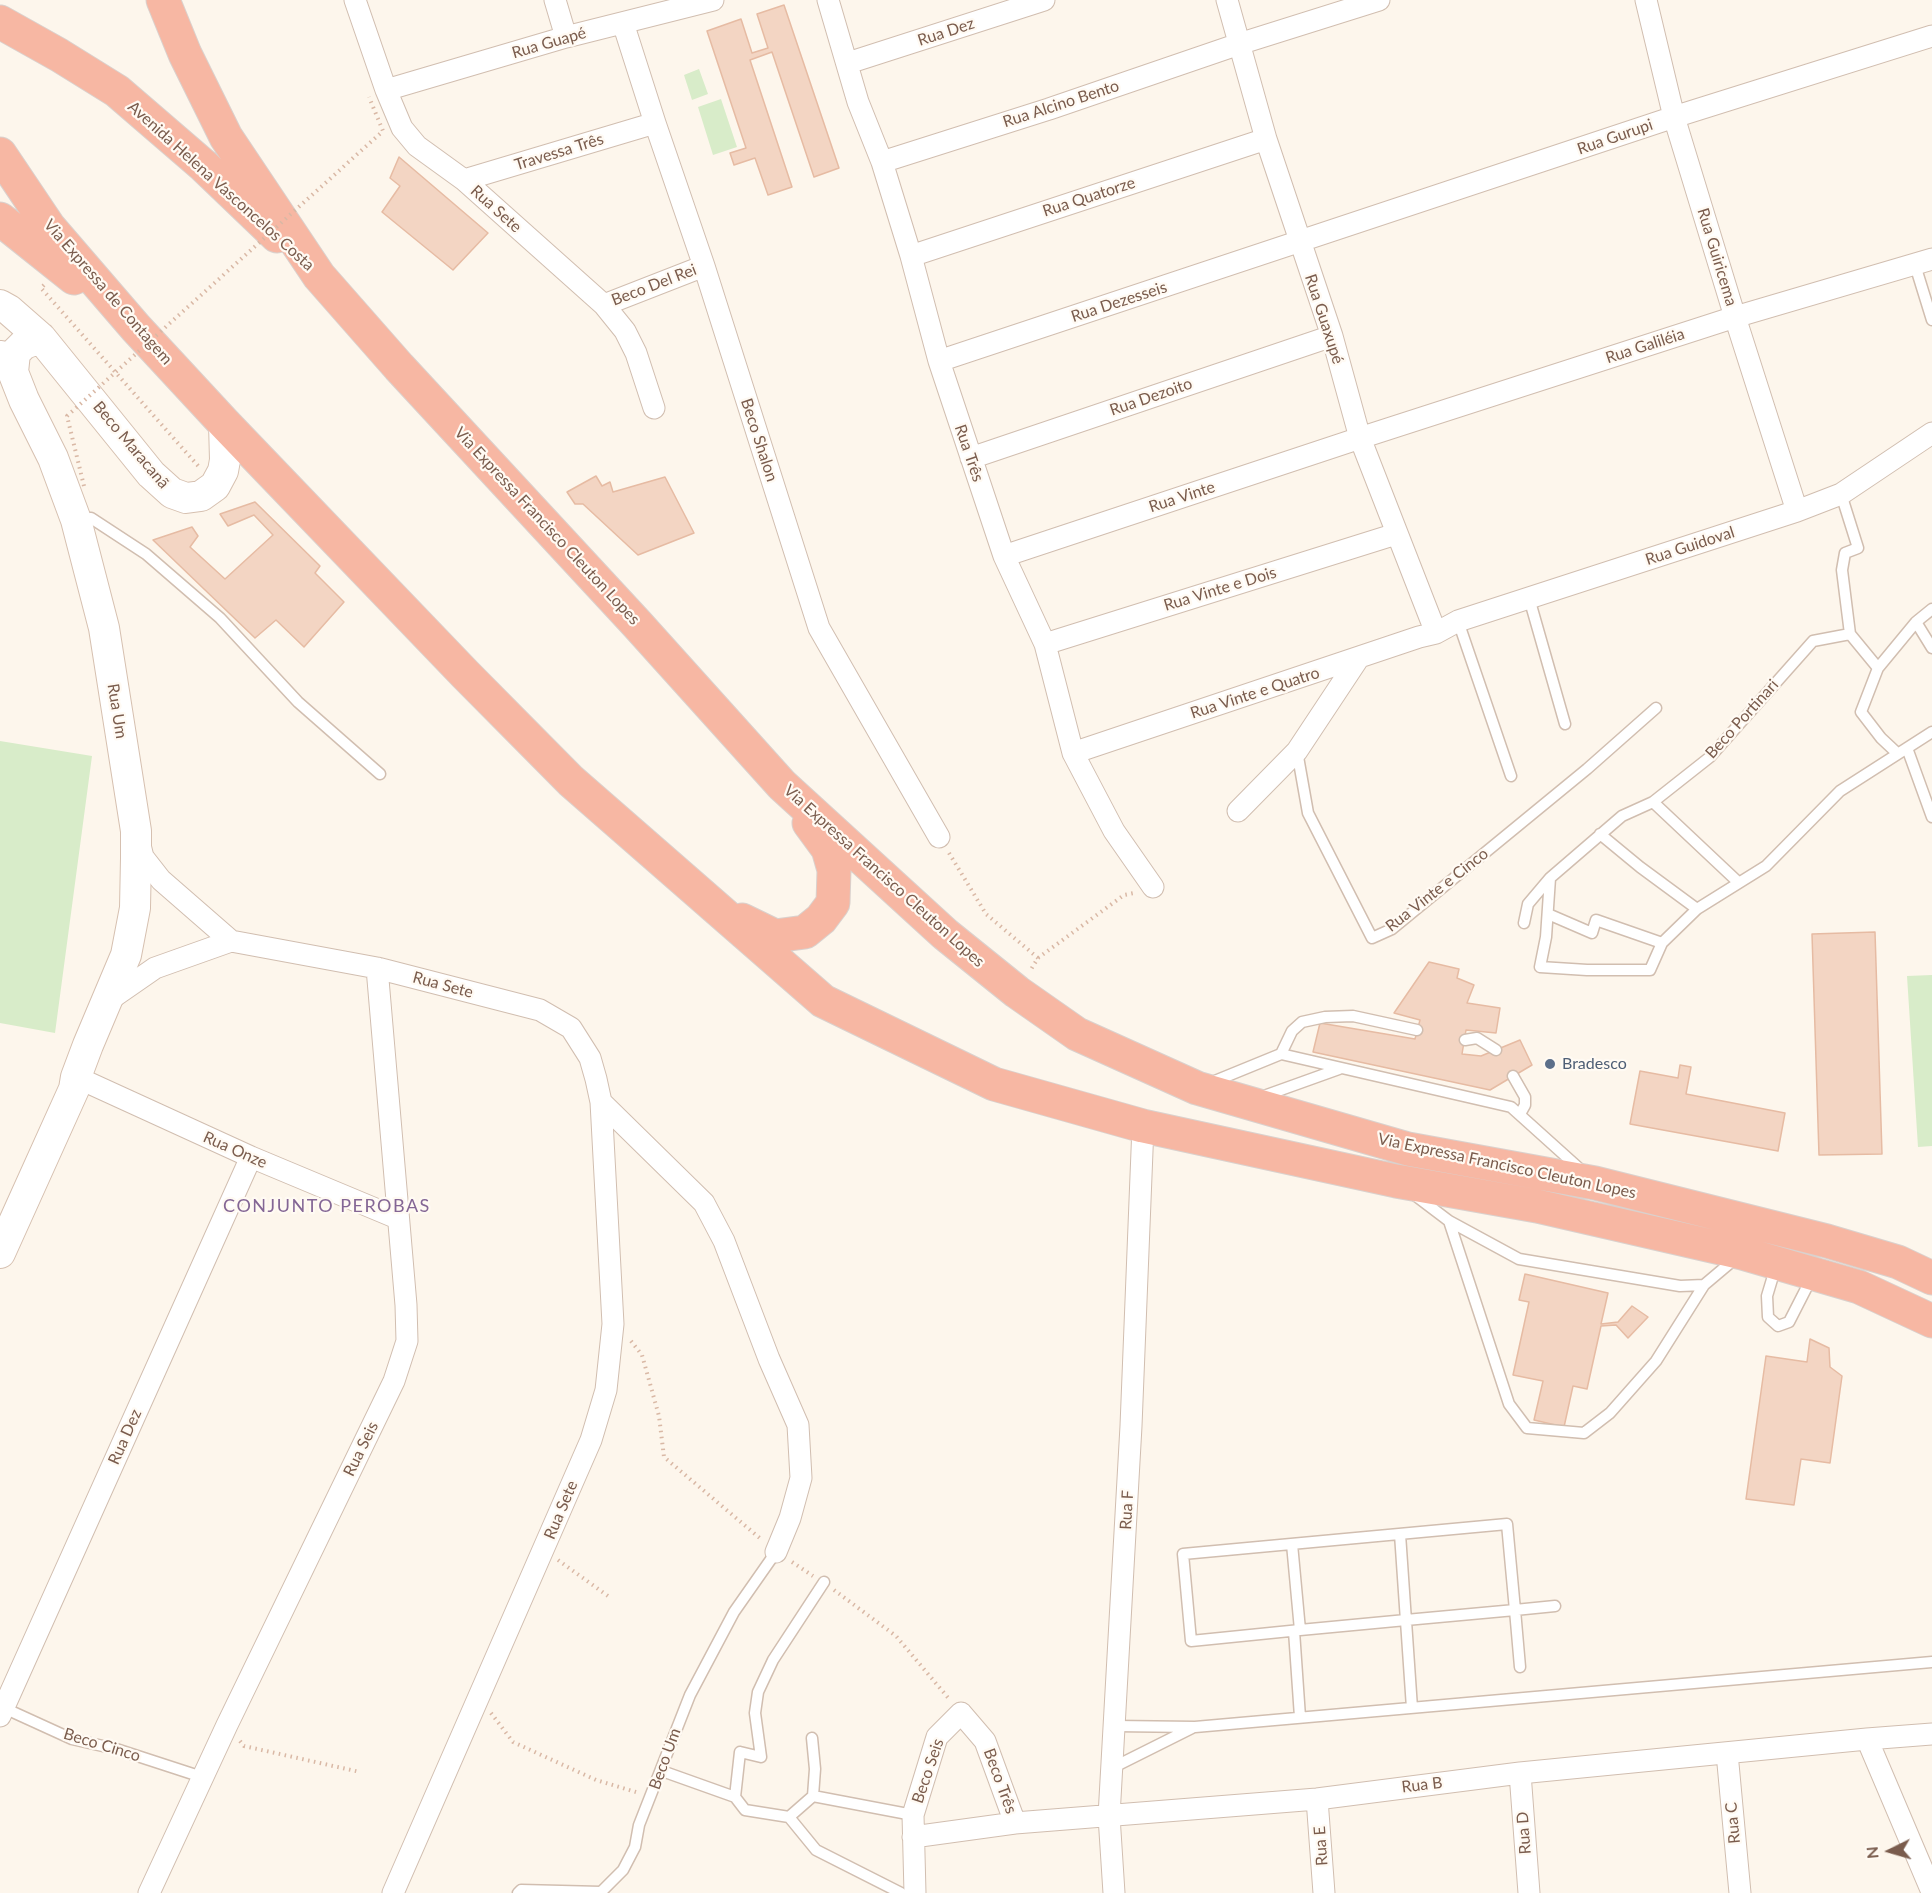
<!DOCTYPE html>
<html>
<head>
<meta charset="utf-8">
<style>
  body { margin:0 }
  #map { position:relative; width:1932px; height:1893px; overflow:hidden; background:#fdf6ec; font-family:Lato,sans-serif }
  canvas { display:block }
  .north { position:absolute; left:1860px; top:1821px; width:60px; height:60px; -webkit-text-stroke:4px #fffaf3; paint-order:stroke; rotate:265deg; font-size:16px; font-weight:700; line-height:24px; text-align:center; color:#7a5c4d }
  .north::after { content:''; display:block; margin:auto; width:21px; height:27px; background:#7a5c4d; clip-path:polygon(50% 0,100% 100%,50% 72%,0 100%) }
</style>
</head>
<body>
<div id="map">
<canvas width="1932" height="1893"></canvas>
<div class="north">N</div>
</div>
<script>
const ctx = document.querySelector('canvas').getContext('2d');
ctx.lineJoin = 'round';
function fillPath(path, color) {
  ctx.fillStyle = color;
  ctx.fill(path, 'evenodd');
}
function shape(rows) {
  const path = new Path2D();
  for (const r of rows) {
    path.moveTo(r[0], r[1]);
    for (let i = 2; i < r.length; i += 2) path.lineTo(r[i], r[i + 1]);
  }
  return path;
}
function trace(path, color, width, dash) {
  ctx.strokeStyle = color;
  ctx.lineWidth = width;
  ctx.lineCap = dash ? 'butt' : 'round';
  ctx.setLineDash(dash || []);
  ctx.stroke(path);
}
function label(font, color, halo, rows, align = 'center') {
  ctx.font = font + ' Lato,sans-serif';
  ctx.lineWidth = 4.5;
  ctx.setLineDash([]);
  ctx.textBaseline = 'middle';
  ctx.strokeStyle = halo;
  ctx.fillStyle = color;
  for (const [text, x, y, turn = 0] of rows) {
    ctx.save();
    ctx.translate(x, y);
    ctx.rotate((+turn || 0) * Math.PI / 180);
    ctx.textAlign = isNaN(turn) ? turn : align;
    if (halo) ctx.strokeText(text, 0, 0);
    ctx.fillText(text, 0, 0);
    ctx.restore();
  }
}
const green = shape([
  [699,69,708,94,692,100,684,75],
  [721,99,737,147,713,155,698,107],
  [0,741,92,756,55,1033,0,1023],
  [1932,975,1932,1146,1918,1147,1907,976]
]);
const building = shape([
  [784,5,839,168,814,177,772,52,750,60,792,187,768,195,755,158,734,165,730,153,746,148,707,31,741,19,752,53,768,48,757,14,784,5],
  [399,157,488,233,453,270,382,212,400,186,390,178,399,157],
  [596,476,602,486,610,482,613,492,665,477,694,533,638,555,583,504,575,504,567,492,596,476],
  [255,502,320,566,315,573,344,602,304,647,276,620,255,638,153,540,192,527,198,536,190,547,225,579,273,535,254,515,228,526,220,514,255,502],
  [1875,932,1882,1154,1819,1155,1812,934,1875,932],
  [1429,962,1459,969,1457,978,1474,985,1467,1003,1500,1008,1496,1033,1466,1030,1462,1054,1481,1056,1520,1040,1532,1065,1490,1090,1313,1052,1320,1023,1415,1039,1420,1020,1394,1013,1429,962],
  [1680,1065,1691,1067,1686,1094,1785,1113,1778,1151,1630,1124,1640,1071,1678,1078,1680,1065],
  [1525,1274,1608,1293,1601,1324,1618,1322,1632,1306,1648,1317,1628,1338,1616,1325,1601,1326,1587,1389,1573,1386,1564,1427,1534,1420,1543,1381,1513,1375,1529,1302,1519,1300,1525,1274],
  [1810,1339,1829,1348,1830,1367,1842,1376,1830,1463,1801,1459,1794,1505,1746,1499,1766,1356,1807,1362,1810,1339]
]);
const path = shape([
  [44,285,41,288,200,468],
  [949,853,986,914,1038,958,1030,971],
  [1038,958,1124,895,1134,893],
  [631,1341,642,1355,659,1416,664,1457,762,1540],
  [558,1560,608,1596],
  [792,1562,813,1576],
  [834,1590,896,1636,950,1700],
  [491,1713,513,1742,596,1780,636,1792],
  [240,1741,244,1746,360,1772]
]);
const lane = shape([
  [1915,265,1932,320],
  [1841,494,1858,548,1845,553,1842,570,1850,634,1878,668,1861,712,1881,738,1897,753],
  [77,520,91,518,146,554,220,618,298,702,380,774],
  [1529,598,1565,724],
  [1458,621,1511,776],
  [1916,622,1932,648],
  [1878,668,1916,622,1932,609],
  [1907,748,1932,817],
  [1297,751,1308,813,1372,938,1392,929,1587,769,1656,708],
  [1653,802,1738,882],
  [1600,834,1640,867,1697,909],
  [1550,878,1546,937,1540,967,1587,970,1650,970,1662,943,1697,909,1766,866,1840,791,1932,732],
  [1548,914,1592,933,1596,920,1662,943],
  [1524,923,1528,904,1550,878,1622,816,1653,802,1710,757,1813,641,1850,634],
  [1465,1040,1477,1038,1496,1050],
  [1281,1054,1292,1031,1302,1022,1325,1017,1353,1016,1417,1030],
  [1513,1076,1525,1097,1525,1105,1520,1114],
  [1210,1083,1281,1054,1511,1107,1581,1170],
  [1261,1097,1339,1069],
  [1416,1196,1449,1221,1519,1259,1680,1286,1704,1285,1736,1258],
  [1449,1221,1509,1404,1527,1428,1584,1433,1610,1413,1656,1361,1704,1285],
  [1776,1266,1767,1296,1768,1317,1778,1326,1789,1322,1812,1277],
  [1400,1534,1412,1708],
  [1292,1544,1300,1630],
  [1294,1631,1300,1717],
  [1520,1667,1515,1610,1507,1524,1183,1554,1191,1641,1300,1630,1406,1620,1515,1610,1555,1606],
  [4,1708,72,1739,116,1749,202,1777],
  [1115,1726,1195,1727,1932,1662],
  [812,1738,815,1769,813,1796],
  [1112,1768,1192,1728],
  [662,1771,735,1797,745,1810,789,1817,816,1850,901,1893],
  [735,1797,740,1752,761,1757,755,1713,758,1692,773,1660,824,1582],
  [789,1817,813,1796,913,1815],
  [518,1893,521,1890,601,1892,623,1870,635,1847,639,1825,690,1695,734,1612,776,1552]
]);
const street = shape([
  [355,0,386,90,402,128,417,146,464,180,604,305,625,331,636,353,654,408],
  [555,0,566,37],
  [828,0,858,102,882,162,911,256,939,361,1004,556,1045,644,1073,753,1114,831,1153,887],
  [1227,0,1266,139,1332,336,1360,438,1436,633],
  [1646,0,1674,117,1735,317,1797,511],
  [623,23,655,123,704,266,819,628,939,837],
  [848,63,1044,0],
  [386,90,566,37,713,0],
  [882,162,1049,109,1239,44,1379,0],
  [464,180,655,123],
  [911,256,1266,139],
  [604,305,704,266],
  [939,361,1674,117,1932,36],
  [971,458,1332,336],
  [1004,556,1360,438,1735,317,1932,259],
  [1045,644,1396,534],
  [1073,753,1419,637,1436,633,1458,621,1797,511,1841,494,1932,433],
  [1238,811,1297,751,1358,659],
  [139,841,143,857,161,880,231,941,377,968,540,1010,571,1028,590,1058,596,1079,601,1102,613,1324,606,1390,591,1440,393,1893],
  [106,1002,155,968,231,941],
  [76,1077,251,1157,397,1218],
  [601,1102,704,1203,724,1241,769,1359,798,1425,801,1478,790,1518,776,1552],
  [0,1716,251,1157],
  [1867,1739,1932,1892],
  [1727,1753,1740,1893],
  [1520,1773,1529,1893],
  [1317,1799,1324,1893],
  [913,1837,1015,1823,1317,1799,1520,1773,1867,1739,1932,1734],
  [149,1893,227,1725,394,1381,407,1341,406,1305,377,968],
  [915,1893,913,1815,937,1737,961,1713,985,1741,1015,1823],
  [1114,1893,1109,1816,1131,1426,1143,1126]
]);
const secondary = shape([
  [0,305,9,310,41,338],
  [0,356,13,372,24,400,53,458,76,520,104,628,136,831,136,858,135,908,126,955,88,1045,76,1077,74,1089,0,1253],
  [13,372,15,353,24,344,41,338,151,474,172,493,186,498,201,496,215,486,223,471,225,460,224,423]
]);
const highway = shape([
  [163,0,185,54,226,137,319,276,399,367,637,624,782,785,945,934,1017,992,1077,1034,1197,1088,1408,1149,1595,1183,1827,1241,1898,1262,1932,1278],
  [0,22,59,55,117,91,204,166,277,236],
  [0,154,49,227,136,328,224,423,465,674,571,781,823,1001,994,1084,1143,1126,1396,1181,1537,1206,1742,1253,1859,1287,1932,1321],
  [0,219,74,278],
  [742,920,775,936,805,932,821,919,833,903,834,870,828,849,809,823]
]);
const pathBridge = shape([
  [84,486,67,416,383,131,369,97]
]);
const markers = [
  [1550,1064,6,"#5c6f8a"]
];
const streetNames = [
  ["Rua Dez",946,32,-18],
  ["Rua Guapé",549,43,-16],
  ["Rua Alcino Bento",1061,104,-18],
  ["Rua Gurupi",1615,137,-19],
  ["Travessa Três",559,152,-17],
  ["Avenida Helena Vasconcelos Costa",221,186,42],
  ["Rua Quatorze",1089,197,-18],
  ["Rua Sete",496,209,42],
  ["Rua Guiricema",1717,257,73],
  ["Beco Del Rei",654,285,-21],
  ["Via Expressa de Contagem",108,292,49],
  ["Rua Dezesseis",1119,302,-18],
  ["Rua Guaxupé",1324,319,72],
  ["Rua Galiléia",1645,346,-18],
  ["Rua Dezoito",1151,397,-19],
  ["Beco Shalon",759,440,72],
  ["Beco Maracanã",131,445,50],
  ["Rua Três",969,453,71],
  ["Rua Vinte",1182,497,-18],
  ["Via Expressa Francisco Cleuton Lopes",547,526,47],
  ["Rua Guidoval",1690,546,-18],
  ["Rua Vinte e Dois",1220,589,-17],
  ["Rua Vinte e Quatro",1255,693,-18],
  ["Rua Um",117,711,81],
  ["Beco Portinari",1742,719,-48],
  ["Via Expressa Francisco Cleuton Lopes",884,876,42],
  ["Rua Vinte e Cinco",1437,890,-38],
  ["Rua Sete",443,985,15],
  ["Rua Onze",235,1150,24],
  ["Via Expressa Francisco Cleuton Lopes",1507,1166,12],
  ["Rua Dez",125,1437,-66],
  ["Rua Seis",361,1449,-64],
  ["Rua Sete",561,1510,-67],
  ["Rua F",1127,1510,-87],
  ["Beco Cinco",102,1745,17],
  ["Beco Um",665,1759,-70],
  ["Beco Seis",928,1771,-71],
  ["Beco Três",1000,1781,70],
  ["Rua B",1422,1785,-7],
  ["Rua C",1733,1823,-95],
  ["Rua D",1524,1833,-94],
  ["Rua E",1321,1846,-94]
];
const serviceNames = [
  ["Bradesco",1562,1064]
];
const neighbourhoodNames = [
  ["CONJUNTO PEROBAS",327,1206]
];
fillPath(green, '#d8ecc9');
fillPath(building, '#f3d5c3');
trace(building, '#e6bba3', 1.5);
trace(lane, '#d1beb0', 13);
trace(street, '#d1beb0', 23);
trace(secondary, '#d6c0b0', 32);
trace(highway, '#dad1cd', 35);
trace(path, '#d9b8a5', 4, [1.5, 4.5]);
trace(lane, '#fff', 10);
trace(street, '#fff', 21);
trace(secondary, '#fff', 30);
trace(highway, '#f7b7a3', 33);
trace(pathBridge, '#d9b8a5', 4, [1.5, 4.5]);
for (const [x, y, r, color] of markers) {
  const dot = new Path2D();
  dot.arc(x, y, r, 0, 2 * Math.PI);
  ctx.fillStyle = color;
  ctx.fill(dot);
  trace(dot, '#fffaf3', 2);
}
label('16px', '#7a5c4d', '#fffaf3', streetNames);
label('16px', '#4e5e75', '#fffaf3', serviceNames, 'left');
ctx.letterSpacing = '1.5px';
label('18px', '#846695', '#fffaf3', neighbourhoodNames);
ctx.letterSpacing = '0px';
</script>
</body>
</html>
